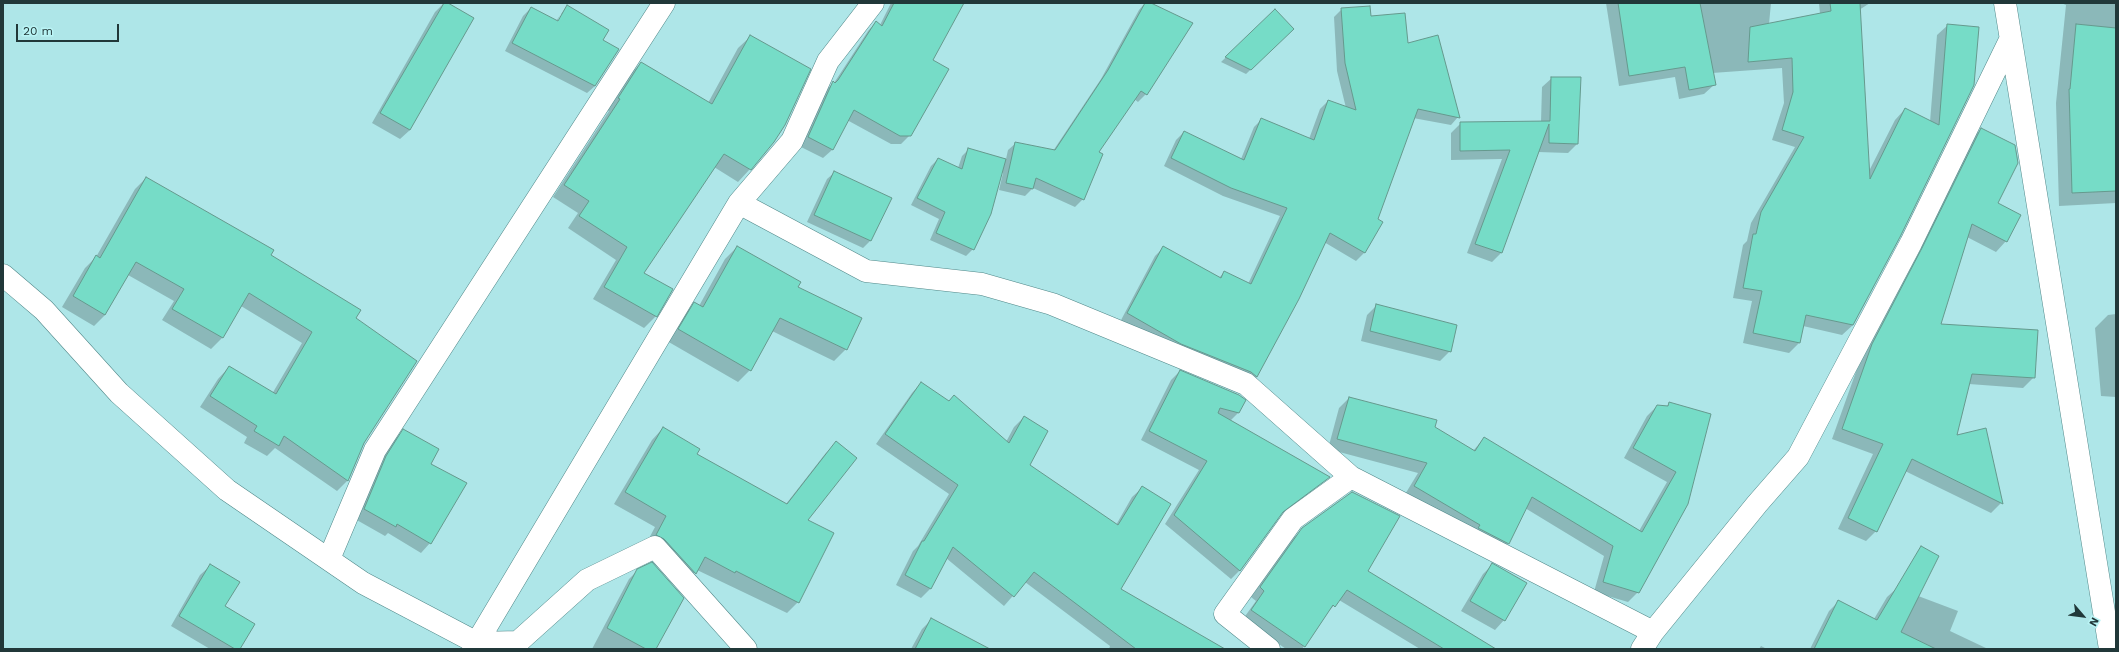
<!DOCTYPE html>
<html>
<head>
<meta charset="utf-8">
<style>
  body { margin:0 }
  #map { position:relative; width:2119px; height:652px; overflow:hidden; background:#aee6e8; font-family:"Work Sans",sans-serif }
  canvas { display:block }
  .frame { position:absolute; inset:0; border:4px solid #213839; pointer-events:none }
  .north { position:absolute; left:2063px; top:596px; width:40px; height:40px; -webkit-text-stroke:3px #baf4f5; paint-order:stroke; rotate:118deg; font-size:11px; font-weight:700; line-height:16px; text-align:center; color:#213839 }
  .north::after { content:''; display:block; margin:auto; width:14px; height:18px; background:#213839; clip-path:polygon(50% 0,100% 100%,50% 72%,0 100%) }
  .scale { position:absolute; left:16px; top:24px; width:103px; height:18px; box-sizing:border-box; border:2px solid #213839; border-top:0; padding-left:5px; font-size:12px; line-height:14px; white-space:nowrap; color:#213839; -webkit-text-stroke:3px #baf4f5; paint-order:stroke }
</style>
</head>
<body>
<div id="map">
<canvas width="2119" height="652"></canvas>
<div class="frame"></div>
<div class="north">N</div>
<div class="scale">20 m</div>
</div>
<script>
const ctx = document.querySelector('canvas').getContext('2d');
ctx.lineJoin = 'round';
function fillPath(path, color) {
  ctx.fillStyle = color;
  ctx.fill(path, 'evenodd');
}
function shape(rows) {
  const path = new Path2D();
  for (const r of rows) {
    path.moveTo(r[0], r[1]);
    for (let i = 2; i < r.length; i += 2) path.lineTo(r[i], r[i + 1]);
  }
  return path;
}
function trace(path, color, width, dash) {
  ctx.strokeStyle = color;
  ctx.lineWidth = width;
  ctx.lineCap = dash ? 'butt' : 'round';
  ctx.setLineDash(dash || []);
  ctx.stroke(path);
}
const shadow = shape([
  [444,3,410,130,400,139,372,123,435,12],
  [891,3,963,3,932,60,910,135,901,144,891,144,847,120,832,150,823,158,799,146,824,91,834,83,868,31,876,22,880,25],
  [1145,3,1148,3,1146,94,1138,102,1134,99,1097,153,1083,199,1075,207,1033,188,1025,196,999,190,1003,173,1002,172,973,249,966,256,930,240,939,219,911,205,931,166,938,159,958,168,962,156,969,149,1006,159,1008,150,1016,143,1053,151,1101,79,1139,10],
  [1606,3,1771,3,1769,24,1820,14,1819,3,1870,3,1859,10,1868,173,1895,120,1905,109,1930,122,1937,35,1948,25,1973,84,1853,325,1842,335,1803,326,1799,343,1789,353,1743,343,1752,301,1733,298,1743,245,1747,241,1751,223,1795,147,1772,140,1784,103,1782,68,1712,73,1715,84,1704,94,1679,99,1675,77,1619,86],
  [2116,3,2116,203,2059,206,2056,103,2066,5,2061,3],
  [567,6,602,40,595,86,587,93,505,51,523,16,531,8,556,21],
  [561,14,563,14,557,26,555,25],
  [1342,9,1370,17,1407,44,1458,117,1451,125,1413,118,1377,219,1381,222,1364,253,1356,261,1324,242,1257,377,1249,385,1120,322,1155,256,1163,248,1219,278,1224,272,1248,284,1280,216,1223,196,1164,166,1176,140,1184,132,1241,159,1254,127,1262,119,1309,139,1320,109,1328,101,1346,108,1337,71,1334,17],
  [1275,10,1293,29,1246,74,1221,62],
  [751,36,750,169,738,182,714,167,643,273,656,316,644,328,593,299,616,260,568,228,578,213,553,197,609,111,606,110,629,75,641,63,708,103,738,48],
  [1552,78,1577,144,1568,153,1538,152,1501,253,1492,262,1467,253,1502,159,1451,160,1451,133,1461,123,1541,122,1542,87],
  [1981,129,2006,241,1996,252,1967,237,1940,325,2034,377,2023,388,1969,384,1955,436,2001,503,1991,513,1905,471,1876,531,1866,541,1838,529,1873,454,1832,439,1862,355,1971,139],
  [835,172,890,199,870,241,863,248,807,222,827,179],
  [146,178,270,256,355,318,364,443,348,480,337,491,275,448,267,456,244,443,247,437,200,407,218,379,229,367,272,394,302,343,241,306,222,338,211,349,162,320,174,301,128,275,105,315,94,326,62,307,85,268,96,257,135,189],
  [737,247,796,288,846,349,834,361,772,331,750,370,738,382,667,341,683,315,695,303,699,306,725,259],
  [1377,305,1450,351,1440,361,1361,341,1367,315],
  [2116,314,2116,397,2101,396,2095,328,2108,315],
  [1180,371,1239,412,1230,421,1329,477,1279,516,1240,570,1231,579,1165,524,1199,470,1141,440,1171,380],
  [921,383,1006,442,1014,427,1024,417,1028,465,1116,525,1132,497,1142,488,1120,589,1208,649,1109,649,1110,646,1025,582,1004,606,946,558,931,588,921,598,896,585,913,551,918,546,949,494,876,444,912,393],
  [1349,398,1434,428,1473,451,1484,438,1639,531,1667,482,1624,458,1647,416,1657,406,1666,407,1669,404,1710,414,1638,592,1628,602,1594,592,1604,556,1525,508,1508,543,1498,553,1404,496,1418,473,1328,449,1339,408],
  [663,428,696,454,786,504,825,454,837,442,807,520,798,602,787,613,697,570,684,585,645,546,655,527,614,504,652,440],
  [404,430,430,464,430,543,421,553,388,533,385,536,355,519,377,466,394,440],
  [1303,529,1367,572,1463,649,1420,649,1339,600,1325,615,1302,649,1286,649,1243,619,1256,601,1251,597,1293,538],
  [1492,565,1504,620,1495,630,1461,611,1483,574],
  [210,566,224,607,239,649,210,649,171,626,200,575],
  [638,570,655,649,592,649,629,579],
  [1897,588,1958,611,1950,631,1988,649,1810,649,1829,611,1839,601,1874,619,1887,597],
  [932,619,987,649,911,649,922,629],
  [1761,646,1767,649,1759,649]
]);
const building = shape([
  [444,3,448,3,474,18,410,130,380,113,444,3],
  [894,3,964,3,933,60,949,69,911,136,900,136,854,110,833,150,808,137,833,81,835,83,838,80,876,21,882,26,894,3],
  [1145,3,1151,3,1193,23,1147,95,1141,91,1099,152,1103,154,1084,200,1036,178,1033,189,1006,183,1015,142,1055,150,1108,70,1145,3],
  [1618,3,1700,3,1716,85,1689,90,1685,67,1629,76,1618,3],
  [1830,3,1860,3,1870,179,1905,108,1939,125,1947,24,1979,27,1974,85,1900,237,1853,325,1806,315,1800,343,1753,333,1762,291,1743,288,1753,234,1756,234,1761,212,1804,137,1782,130,1793,92,1792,58,1748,62,1750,27,1831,11,1830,3],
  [567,5,609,30,603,40,619,49,595,86,512,43,531,7,558,21,567,5],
  [1370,6,1371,16,1405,13,1408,43,1438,35,1460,118,1418,109,1378,219,1383,222,1365,253,1330,233,1299,299,1257,377,1251,372,1181,344,1127,313,1163,246,1221,278,1224,271,1251,284,1287,208,1231,188,1171,158,1184,131,1244,160,1261,118,1314,140,1328,100,1356,110,1345,63,1341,8,1370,6],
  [1275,9,1294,29,1251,70,1225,57,1275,9],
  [2076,24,2116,28,2116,191,2072,193,2069,89,2070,89,2076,24],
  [750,35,811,69,785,125,774,142,751,170,724,154,644,273,673,289,657,317,604,287,627,247,579,216,589,201,564,185,620,99,618,98,641,62,712,104,750,35],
  [1551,77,1581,77,1578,144,1549,143,1549,124,1502,253,1475,244,1510,150,1460,151,1460,122,1550,121,1551,77],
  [1981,128,2015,145,2018,163,1998,203,2021,215,2007,242,1972,224,1941,324,2038,330,2035,378,1972,374,1957,435,1986,428,2003,504,1912,459,1877,532,1848,518,1883,444,1842,429,1872,344,1922,248,1981,128],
  [968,148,1006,159,991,214,974,250,936,233,945,212,917,198,938,158,962,169,968,148],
  [834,171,892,198,871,241,814,215,834,171],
  [146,177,274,250,271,255,361,310,356,318,417,361,364,443,348,481,284,436,279,446,254,431,257,426,210,396,229,366,276,394,312,332,249,293,223,338,172,309,184,289,136,262,105,315,73,296,96,255,100,258,146,177],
  [737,246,801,282,798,287,862,318,847,350,780,318,751,371,678,329,694,302,703,307,737,246],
  [1376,304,1457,325,1451,352,1370,331,1376,304],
  [1180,370,1239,395,1246,400,1239,413,1220,408,1218,413,1330,477,1283,512,1240,571,1174,515,1207,461,1149,431,1180,370],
  [921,382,949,401,954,395,1009,443,1024,416,1048,431,1030,465,1118,525,1142,486,1171,504,1121,589,1225,649,1136,649,1034,572,1014,597,953,547,931,589,905,575,922,541,924,541,958,485,885,434,921,382],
  [1349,397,1437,420,1435,427,1475,451,1484,437,1642,532,1676,472,1633,448,1657,405,1668,406,1669,402,1711,414,1688,504,1639,593,1603,582,1613,546,1532,497,1509,544,1478,528,1480,525,1414,486,1427,463,1337,439,1349,397],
  [663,427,700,449,697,454,787,504,836,441,857,458,808,520,834,533,799,603,736,571,735,573,705,557,696,574,664,539,656,535,666,516,625,492,663,427],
  [403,429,439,449,431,464,467,483,431,544,397,524,396,527,364,509,386,456,403,429],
  [1352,492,1400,516,1368,571,1496,649,1444,649,1347,590,1335,607,1333,605,1305,647,1251,610,1264,591,1260,587,1302,528,1352,492],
  [1921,546,1939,556,1901,632,1936,649,1814,649,1838,600,1877,620,1921,546],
  [652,562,684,598,656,649,646,649,607,628,637,569,652,562],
  [1492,563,1527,583,1505,621,1470,601,1492,563],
  [210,564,240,582,225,606,255,624,240,649,235,649,179,616,210,564],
  [931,618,990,649,915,649,931,618]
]);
const minor = shape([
  [2005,3,2110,649],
  [739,203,866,271,982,284,1052,304,1246,384,1351,477,1653,632],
  [3,275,44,310,119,393,227,490,363,583,477,643,518,642,587,580,655,547,746,649],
  [329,559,375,450,664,3],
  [473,649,739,203,792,141,828,61,873,3],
  [1269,649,1225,614,1293,519,1351,477],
  [1642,649,1653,632,1757,504,1798,457,1911,243,2010,40]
]);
fillPath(shadow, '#0003');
fillPath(building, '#76dcc7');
trace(building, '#65998d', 1);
trace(minor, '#508788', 23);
trace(minor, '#fff', 22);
</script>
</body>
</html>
